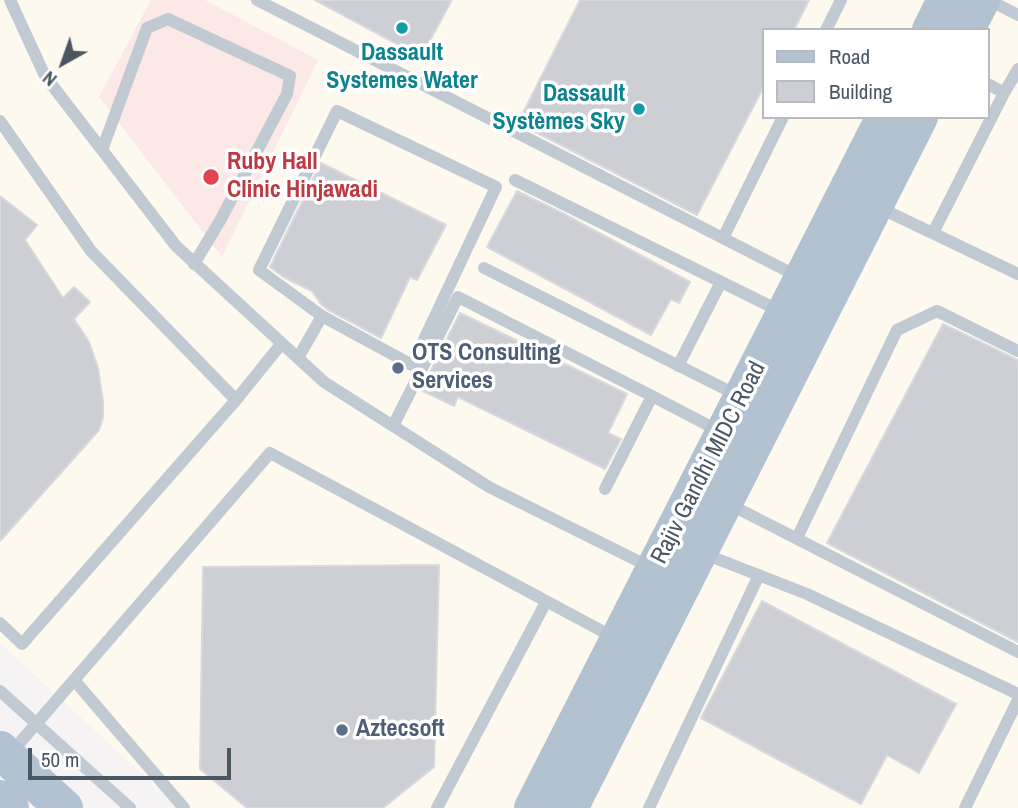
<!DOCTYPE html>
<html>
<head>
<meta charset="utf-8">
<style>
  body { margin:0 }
  #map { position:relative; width:1018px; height:808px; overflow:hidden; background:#f5f3f3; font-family:"Archivo Narrow",sans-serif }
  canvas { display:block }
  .legend { position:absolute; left:762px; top:28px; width:228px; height:91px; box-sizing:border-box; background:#fff; border:2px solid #b7bbc0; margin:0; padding:9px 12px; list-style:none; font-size:21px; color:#4a5661 }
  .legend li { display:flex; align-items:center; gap:14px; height:35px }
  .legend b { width:35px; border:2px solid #b7bbc0 }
  .north { position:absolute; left:28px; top:28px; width:70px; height:70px; -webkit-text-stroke:5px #fff; paint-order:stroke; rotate:220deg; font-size:19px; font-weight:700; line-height:28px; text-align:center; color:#4a5661 }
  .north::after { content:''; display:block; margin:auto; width:24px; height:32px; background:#4a5661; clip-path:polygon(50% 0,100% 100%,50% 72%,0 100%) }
  .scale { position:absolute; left:28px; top:748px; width:203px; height:32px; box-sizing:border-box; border:4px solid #4a5661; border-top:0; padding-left:9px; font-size:21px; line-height:24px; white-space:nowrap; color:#4a5661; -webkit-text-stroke:5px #fff; paint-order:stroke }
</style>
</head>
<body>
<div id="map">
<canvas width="1018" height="808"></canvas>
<ul class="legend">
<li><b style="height:9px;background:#b3c2d1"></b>Road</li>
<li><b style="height:19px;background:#cdcfd5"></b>Building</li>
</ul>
<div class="north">N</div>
<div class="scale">50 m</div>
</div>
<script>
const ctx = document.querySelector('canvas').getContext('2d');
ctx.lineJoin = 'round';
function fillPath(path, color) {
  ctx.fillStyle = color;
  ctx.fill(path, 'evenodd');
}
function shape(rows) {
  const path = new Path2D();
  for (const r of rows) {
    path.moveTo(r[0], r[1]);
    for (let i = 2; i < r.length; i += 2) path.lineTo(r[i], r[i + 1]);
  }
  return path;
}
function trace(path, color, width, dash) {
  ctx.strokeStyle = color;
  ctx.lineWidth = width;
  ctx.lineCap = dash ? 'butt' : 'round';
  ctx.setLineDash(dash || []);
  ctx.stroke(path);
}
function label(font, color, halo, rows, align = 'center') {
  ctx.font = font + ' "Archivo Narrow",sans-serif';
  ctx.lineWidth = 7;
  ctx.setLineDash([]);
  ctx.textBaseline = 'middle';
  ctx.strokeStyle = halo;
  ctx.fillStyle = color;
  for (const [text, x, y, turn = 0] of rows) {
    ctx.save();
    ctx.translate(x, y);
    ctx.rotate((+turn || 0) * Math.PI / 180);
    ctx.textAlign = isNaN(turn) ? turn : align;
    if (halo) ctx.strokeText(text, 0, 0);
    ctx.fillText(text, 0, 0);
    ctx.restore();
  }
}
const commercial = shape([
  [0,0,1018,0,1018,808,179,808,0,643],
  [764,30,988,30,988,117,764,117]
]);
const medical = shape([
  [151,0,205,0,318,60,222,257,99,97]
]);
const building = shape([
  [315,0,452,0,421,57,315,0],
  [580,0,809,0,794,30,764,30,764,86,697,215,518,123,580,0],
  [321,163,446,225,417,280,410,277,381,338,327,309,321,304,312,291,285,278,270,267,321,163],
  [517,191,564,214,690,282,679,303,671,299,651,335,487,247,517,191],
  [0,196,37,225,25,240,63,298,74,287,90,302,74,319,89,342,98,368,103,401,103,418,99,430,0,541,0,196],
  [460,313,627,394,608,433,621,439,605,469,458,397,454,406,421,390,460,313],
  [943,324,1018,360,1018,642,827,543,943,324],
  [439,565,434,767,383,808,247,808,200,769,203,567,439,565],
  [762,601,956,704,919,773,887,755,861,804,701,718,762,601]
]);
const service = shape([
  [10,0,45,76,176,246,324,382,489,487,650,567],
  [257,0,799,277],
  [989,0,1018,15],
  [826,30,841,0],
  [988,84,1004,93],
  [0,121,91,251,236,400],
  [102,150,147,28,168,19,290,76,287,94,221,219,194,264],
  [515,180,782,312],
  [878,207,1018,274],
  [933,233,1004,93,1018,69],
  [723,238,783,117],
  [484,268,739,396],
  [298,358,322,316,259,270,337,111,496,187,412,365,322,316],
  [678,366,721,282],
  [393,426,458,297,652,396,719,431],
  [605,489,652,396],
  [727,503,1018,652],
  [797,538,897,330,937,311,1018,351],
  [702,553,807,594,1018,694],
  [0,623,22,644,236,400,282,343],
  [0,691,130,808],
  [10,754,74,680],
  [184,808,74,680,270,453,615,638],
  [437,808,546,602],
  [649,808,759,575],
  [965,808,1018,700]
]);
const primary = shape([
  [931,30,946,0],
  [965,30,981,0],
  [0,750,64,808],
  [0,799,10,808],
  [533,808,885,117],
  [569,808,919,117]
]);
const markers = [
  [402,28,7,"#0f9aa8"],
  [639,109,7,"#0f9aa8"],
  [211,177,9,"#e0444e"],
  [398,368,7,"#5c6f8a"],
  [342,730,7,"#5c6f8a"]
];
const cultureNames = [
  ["Dassault",402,54],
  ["Systemes Water",402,82],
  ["Dassault",625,95,"right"],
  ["Systèmes Sky",625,123,"right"]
];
const healthNames = [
  ["Ruby Hall",227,163],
  ["Clinic Hinjawadi",227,191]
];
const serviceNames = [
  ["OTS Consulting",412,354],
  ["Services",412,382],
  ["Aztecsoft",356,730]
];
const streetNames = [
  ["Rajiv Gandhi MIDC Road",709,463,-63]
];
fillPath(commercial, '#fdf9ef');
fillPath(medical, '#fce8e6');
fillPath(building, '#cdcfd5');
trace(building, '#d7d9de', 2);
trace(service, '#c1cad2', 12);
trace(primary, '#b3c2d1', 38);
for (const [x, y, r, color] of markers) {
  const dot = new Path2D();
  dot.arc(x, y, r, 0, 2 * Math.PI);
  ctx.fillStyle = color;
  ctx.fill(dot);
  trace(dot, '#fff', 2.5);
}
label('bold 24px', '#0d838f', '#fff', cultureNames);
label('bold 24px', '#be3a42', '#fff', healthNames, 'left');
label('bold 24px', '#4e5e75', '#fff', serviceNames, 'left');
label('24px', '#4a5661', '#fff', streetNames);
</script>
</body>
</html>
